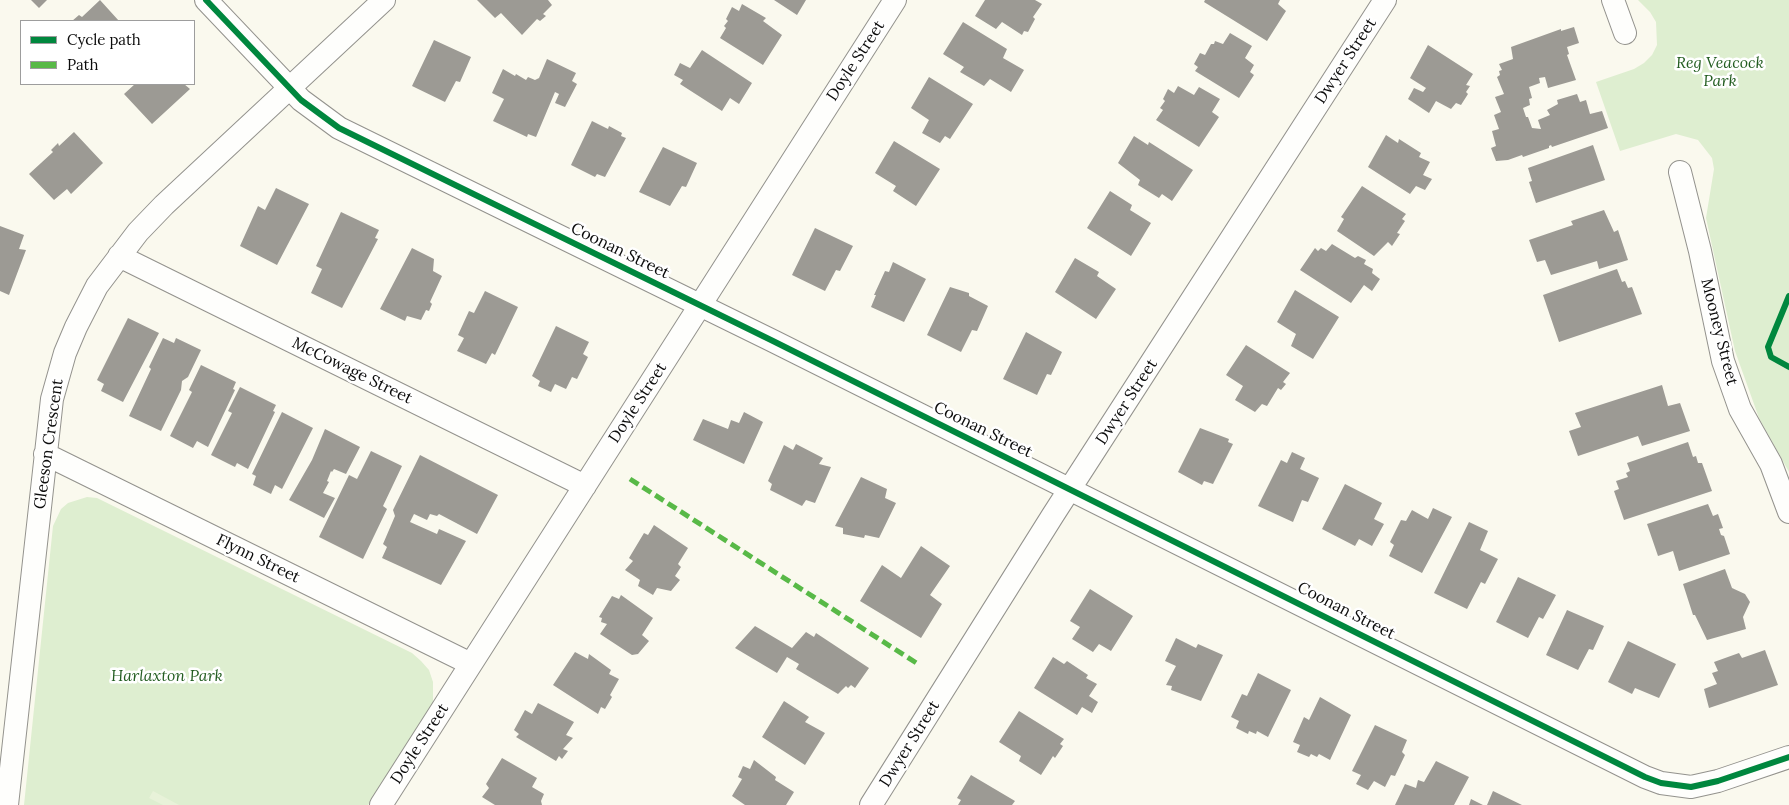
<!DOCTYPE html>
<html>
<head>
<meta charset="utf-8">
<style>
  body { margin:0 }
  #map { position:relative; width:1789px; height:805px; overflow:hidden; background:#faf9ee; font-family:Lora,serif }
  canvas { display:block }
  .legend { position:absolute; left:20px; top:20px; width:175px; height:65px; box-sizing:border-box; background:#fff; border:1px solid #9d9d9d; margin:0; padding:6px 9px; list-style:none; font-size:15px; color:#0b0b0b }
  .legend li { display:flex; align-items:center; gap:10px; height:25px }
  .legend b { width:25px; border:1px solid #9d9d9d }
</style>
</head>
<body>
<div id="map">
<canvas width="1789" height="805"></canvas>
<ul class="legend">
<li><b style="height:6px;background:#00873e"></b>Cycle path</li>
<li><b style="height:6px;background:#58b947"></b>Path</li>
</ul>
</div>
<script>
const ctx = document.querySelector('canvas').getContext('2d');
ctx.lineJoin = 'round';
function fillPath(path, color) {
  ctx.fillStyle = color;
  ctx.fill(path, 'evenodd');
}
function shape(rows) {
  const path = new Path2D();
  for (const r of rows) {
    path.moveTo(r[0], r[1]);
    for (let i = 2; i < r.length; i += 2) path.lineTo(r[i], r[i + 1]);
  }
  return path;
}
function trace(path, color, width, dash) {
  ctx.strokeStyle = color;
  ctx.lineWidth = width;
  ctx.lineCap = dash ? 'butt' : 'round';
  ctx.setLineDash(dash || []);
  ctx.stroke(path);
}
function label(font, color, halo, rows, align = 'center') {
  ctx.font = font + ' Lora,serif';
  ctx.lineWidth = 5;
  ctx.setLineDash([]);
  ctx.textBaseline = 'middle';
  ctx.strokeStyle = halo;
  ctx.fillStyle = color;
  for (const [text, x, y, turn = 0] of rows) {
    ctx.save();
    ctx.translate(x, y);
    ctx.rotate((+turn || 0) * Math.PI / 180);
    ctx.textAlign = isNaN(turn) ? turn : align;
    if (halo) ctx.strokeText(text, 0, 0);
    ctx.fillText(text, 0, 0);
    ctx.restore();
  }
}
const green = shape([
  [1638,0,1789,0,1789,472,1759,418,1735,351,1706,218,1714,169,1712,158,1698,140,1676,134,1620,151,1596,82,1634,69,1644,63,1652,55,1657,45,1656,22,1650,12],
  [87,497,97,498,412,653,421,661,429,670,433,682,433,702,429,712,368,805,24,805,53,526,61,509,68,503]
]);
const pitch = shape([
  [153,791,179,805,163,805,149,798]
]);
const building = shape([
  [31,0,47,0,39,8],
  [100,0,119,21,72,21,79,15,82,17],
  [477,0,548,0,552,5,543,14,546,16,540,21,537,19,522,35,501,13,495,18],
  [774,0,806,0,797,15],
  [985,0,1035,0,1042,4,1033,17,1035,19,1028,32,1024,31,1022,35,1002,22,996,29,975,16],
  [1205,0,1280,0,1278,4,1286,11,1267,41,1204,2],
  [742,4,766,18,763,21,782,35,763,65,720,38,726,28,724,26,728,21,726,19,732,7,739,11],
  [963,22,1007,49,1003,58,1024,70,1011,92,990,79,984,86,960,72,964,67,943,54],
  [1574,27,1579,43,1567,47,1569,54,1567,55,1576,80,1548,88,1545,77,1539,78,1540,83,1529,87,1532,98,1529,99,1530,105,1523,108,1526,117,1528,117,1532,128,1541,129,1538,120,1550,115,1547,110,1558,104,1557,100,1577,94,1580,102,1586,100,1590,114,1602,111,1608,128,1552,147,1551,145,1549,146,1549,148,1523,157,1522,155,1508,160,1496,161,1491,148,1496,146,1492,131,1499,129,1494,115,1501,112,1495,97,1504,94,1497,77,1500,75,1499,71,1502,70,1499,64,1513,59,1511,47,1561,29,1561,31],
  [1230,33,1252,46,1245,58,1254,65,1250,72,1254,75,1239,98,1195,71,1198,67,1194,64,1200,53,1205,55,1211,44,1214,44,1215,41,1223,44],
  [434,40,471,57,460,82,456,81,445,102,412,86],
  [1428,45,1473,74,1466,85,1470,86,1466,92,1468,94,1461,105,1456,103,1451,109,1436,101,1429,113,1408,99,1414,88,1423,92,1426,88,1410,78],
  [702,50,752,83,739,104,730,98,722,111,680,84,683,80,674,75,680,63,690,68],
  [547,59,576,73,572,81,577,84,565,107,555,103,559,94,555,92,536,137,528,134,527,137,493,121,504,99,492,93,503,69,515,76,516,74,526,80,528,77,535,80,539,78],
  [929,77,973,104,950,139,945,136,940,143,922,133,929,120,911,108],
  [135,84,184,84,190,89,152,124,124,94],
  [1178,86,1194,95,1199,87,1220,99,1212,112,1219,117,1199,147,1156,120,1163,110,1160,108,1165,101,1163,99,1168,89,1174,93],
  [592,121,608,129,609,126,622,133,621,136,626,138,605,177,597,174,595,177,571,165],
  [74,132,103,163,71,194,67,189,54,200,29,174,53,152,51,150,58,143,59,146],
  [1386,135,1398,143,1399,139,1421,153,1419,157,1430,162,1423,175,1432,179,1425,190,1416,186,1410,194,1368,167],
  [1134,136,1148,145,1149,142,1193,170,1172,201,1162,194,1159,198,1138,185,1140,180,1118,163],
  [894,141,940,169,916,206,893,191,896,186,875,173],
  [1593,145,1605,180,1536,203,1529,182,1532,181,1528,168],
  [663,147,697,163,686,187,682,186,670,206,639,192],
  [1362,186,1406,214,1402,219,1405,221,1397,233,1400,234,1392,246,1388,242,1374,256,1337,231,1344,219,1341,217],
  [276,188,309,204,277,265,240,246,258,206,265,210],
  [1110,191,1132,205,1130,210,1151,223,1131,256,1087,228],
  [1604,210,1614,232,1618,230,1628,260,1599,269,1597,261,1551,275,1545,260,1537,262,1529,240,1573,225,1571,221],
  [341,212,379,230,375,238,378,239,342,308,311,293,322,269,316,266],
  [0,226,24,235,19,249,26,250,9,295,0,291],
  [815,228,853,246,840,271,836,270,825,291,792,275],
  [1332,244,1355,258,1358,256,1366,260,1364,264,1373,269,1372,273,1380,279,1372,291,1364,285,1351,303,1300,270,1315,248,1318,251,1321,248,1326,251],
  [412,248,434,259,433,271,442,276,430,302,432,304,429,311,426,310,421,320,407,316,405,321,380,309],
  [1075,258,1099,272,1097,276,1116,289,1096,319,1055,292],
  [893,262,926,279,904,322,871,307,876,295,874,295,885,271,889,272],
  [1617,269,1622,282,1625,281,1628,288,1632,287,1642,314,1559,342,1543,295],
  [950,287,969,293,969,296,988,306,977,331,972,330,961,352,927,335],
  [1295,290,1339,317,1313,359,1291,346,1296,334,1277,322],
  [485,291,518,307,495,355,492,353,486,364,457,351,464,338,458,335,469,311,474,313],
  [128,318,159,333,123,402,101,391,104,384,97,380],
  [556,326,589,342,583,354,588,357,577,379,572,377,566,389,555,384,551,392,538,386,540,381,532,376],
  [1026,332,1062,352,1051,375,1047,374,1037,395,1003,379],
  [163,338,174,343,176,338,201,350,188,377,182,381,181,390,161,431,129,416,151,369,149,367],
  [1246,345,1290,373,1283,382,1286,384,1281,390,1278,388,1267,406,1262,404,1255,412,1235,400,1243,386,1226,375],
  [201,365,236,382,233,389,235,390,208,447,197,441,193,448,170,436,192,392,189,390],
  [1662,385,1668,406,1680,403,1690,431,1642,446,1638,436,1578,456,1569,431,1581,427,1575,413],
  [240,387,276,405,273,411,275,412,248,469,237,463,235,467,211,455,232,413,228,411],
  [282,412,313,428,282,489,275,485,271,494,253,485,256,476,252,474],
  [744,412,763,422,744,464,693,440,703,419,728,429,731,420,739,423],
  [1200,428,1229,439,1228,442,1233,444,1213,484,1204,481,1202,485,1178,472],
  [325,429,360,447,346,474,334,469,332,472,331,471,327,481,329,482,323,493,335,498,324,518,289,500,312,460],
  [1688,442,1693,457,1696,456,1698,463,1702,463,1712,491,1624,520,1614,491,1619,489,1616,481,1628,477,1626,473,1630,471,1627,463],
  [796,444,823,458,819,464,831,467,815,503,806,500,802,506,770,490,772,484,768,481,784,445,793,450],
  [371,451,402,466,383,506,387,509,363,559,319,537,349,475,357,479],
  [1292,452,1305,458,1300,469,1319,478,1308,502,1302,500,1293,522,1258,506,1281,460,1287,463],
  [420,455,498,495,477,534,439,514,437,516,430,514,427,520,414,514,410,522,437,534,439,529,466,541,441,585,382,558,387,547,383,544,395,516,393,510],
  [861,477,887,489,885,498,896,503,879,538,865,535,864,538,843,534,843,528,835,526],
  [1345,484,1382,503,1374,519,1384,524,1372,546,1359,539,1355,546,1322,529],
  [1708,504,1713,516,1718,514,1723,528,1719,529,1721,535,1724,536,1730,554,1679,571,1673,551,1658,556,1647,524],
  [1433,508,1452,517,1422,573,1389,556,1394,545,1390,542,1401,520,1406,521,1412,510,1428,519],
  [1469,522,1488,531,1480,550,1498,559,1485,584,1481,582,1467,609,1434,593],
  [654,525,688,548,678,564,681,567,675,576,680,580,671,591,657,588,653,595,638,586,640,580,625,570,633,561,629,558,644,533,648,535],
  [921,546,950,566,930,595,942,604,921,638,860,601,882,565,901,578],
  [1725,569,1732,588,1745,594,1750,602,1743,617,1746,629,1707,640,1695,615,1693,615,1683,584],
  [1518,577,1556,595,1543,619,1539,617,1528,638,1496,622],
  [1090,589,1133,616,1111,651,1099,644,1093,652,1072,639,1080,627,1070,621],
  [621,595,653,618,642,635,649,641,638,654,632,655,600,634,607,624,601,622,602,618,599,617,612,596,619,599],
  [1567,610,1604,626,1593,650,1589,649,1578,670,1546,655],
  [755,626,792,648,806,632,814,637,816,633,869,668,855,688,851,685,848,688,846,686,838,694,796,669,799,664,787,657,777,673,735,648],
  [1176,638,1196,648,1198,644,1223,655,1201,701,1171,690,1172,686,1166,685,1176,666,1165,661],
  [1628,641,1676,664,1659,698,1635,688,1632,694,1608,682],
  [1765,650,1778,685,1709,708,1704,689,1717,684,1712,673,1718,671,1714,662,1739,653,1742,658],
  [575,652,588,659,589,654,611,670,609,674,619,679,610,695,612,697,605,709,601,707,598,714,553,685],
  [1053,657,1064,664,1067,661,1088,675,1086,678,1097,684,1089,696,1098,702,1092,713,1082,707,1077,715,1034,688],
  [1258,673,1291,690,1268,737,1257,731,1256,734,1249,731,1248,734,1236,728,1239,721,1231,717,1242,694,1247,696],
  [1320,697,1351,715,1330,760,1319,754,1317,757,1311,754,1309,757,1297,752,1300,745,1293,742,1304,717,1309,720],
  [784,701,809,717,805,722,825,733,805,765,762,737],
  [538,703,574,722,566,735,573,738,563,749,568,751,562,759,559,756,556,761,516,737,519,734,514,730,525,710,532,714],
  [1019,711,1064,739,1060,744,1063,746,1055,758,1053,756,1041,775,1019,761,1021,756,999,742],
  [1375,725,1407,740,1402,752,1405,755,1395,776,1391,775,1385,787,1374,781,1368,790,1356,784,1361,775,1352,771],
  [502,758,537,778,532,787,544,794,541,801,542,805,495,805,482,797,489,788,486,784],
  [754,760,776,777,775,780,794,792,786,805,745,805,732,796,742,779,738,777,743,766,750,769],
  [1436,761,1469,777,1454,805,1395,805,1405,784,1416,788,1418,780,1424,782],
  [971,775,1015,801,1012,805,958,805,961,800,957,798],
  [1493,791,1522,805,1487,805],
  [1471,799,1483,805,1469,805]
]);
const street = shape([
  [206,0,301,100,339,128,773,341,1645,777,1661,783,1691,787,1718,781,1789,757],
  [1613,0,1625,33],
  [1680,172,1700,251,1723,361,1740,409,1771,464,1789,512],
  [119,256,585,486],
  [45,454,471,664],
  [7,805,52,399,65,353,76,327,97,286,138,232,164,205,384,0],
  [381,805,895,0],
  [871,805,1053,515,1385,0]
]);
const quiet = shape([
  [630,479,918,664]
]);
const cycleway = shape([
  [206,0,301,100,339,128,773,341,1645,777,1661,783,1691,787,1718,781,1789,757],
  [1789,296,1768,347,1771,357,1789,367]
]);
const streetNames = [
  ["Doyle Street",856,61,-57],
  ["Dwyer Street",1346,61,-57],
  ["Coonan Street",620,251,26],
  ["Mooney Street",1719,332,76],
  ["McCowage Street",352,371,26],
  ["Dwyer Street",1127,402,-57],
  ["Doyle Street",638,403,-57],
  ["Coonan Street",983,430,26],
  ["Gleeson Crescent",49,444,-82],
  ["Flynn Street",258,559,26],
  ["Coonan Street",1346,611,27],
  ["Doyle Street",420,744,-57],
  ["Dwyer Street",910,744,-58]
];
const parkNames = [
  ["Reg Veacock",1720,63],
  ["Park",1720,81],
  ["Harlaxton Park",167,676]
];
fillPath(green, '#deeed0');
fillPath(pitch, '#e8f2d9');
fillPath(building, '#9c9a94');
trace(street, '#93928d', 24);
trace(street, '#fefefc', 22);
trace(quiet, '#58b947', 5, [10, 5]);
trace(cycleway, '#00873e', 6);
label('16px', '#0b0b0b', '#fff', streetNames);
label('italic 16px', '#235d21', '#fff', parkNames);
</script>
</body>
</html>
